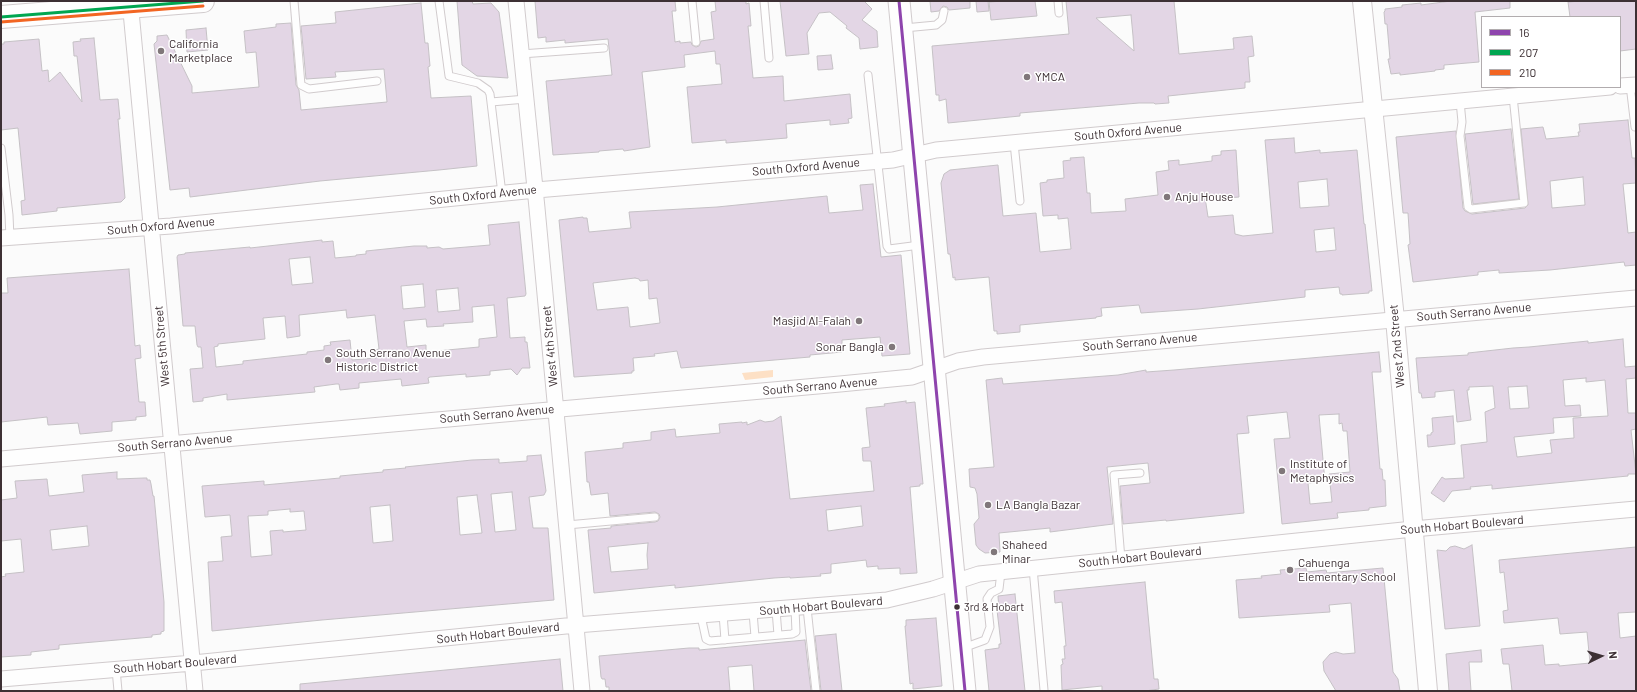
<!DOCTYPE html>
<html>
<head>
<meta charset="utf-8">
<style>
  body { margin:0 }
  #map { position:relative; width:1637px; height:692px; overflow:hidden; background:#fbfbfb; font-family:Barlow,sans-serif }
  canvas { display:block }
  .frame { position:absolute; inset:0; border:2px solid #3d3034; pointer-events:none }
  .legend { position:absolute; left:1481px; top:16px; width:140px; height:72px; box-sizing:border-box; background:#fff; border:1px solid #b1acae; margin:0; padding:5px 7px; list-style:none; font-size:12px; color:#3d3034 }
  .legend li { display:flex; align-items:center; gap:8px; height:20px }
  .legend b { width:20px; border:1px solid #b1acae }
  .north { position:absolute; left:1581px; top:636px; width:40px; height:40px; -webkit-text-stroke:3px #fff; paint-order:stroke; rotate:85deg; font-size:11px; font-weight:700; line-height:16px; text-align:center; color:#3d3034 }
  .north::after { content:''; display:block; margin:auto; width:14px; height:18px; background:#3d3034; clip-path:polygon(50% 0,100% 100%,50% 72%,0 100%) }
</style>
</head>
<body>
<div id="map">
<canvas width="1637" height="692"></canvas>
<div class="frame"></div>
<ul class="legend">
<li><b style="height:5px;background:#8e44ad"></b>16</li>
<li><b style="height:5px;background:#00a651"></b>207</li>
<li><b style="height:5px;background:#f26522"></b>210</li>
</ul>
<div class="north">N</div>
</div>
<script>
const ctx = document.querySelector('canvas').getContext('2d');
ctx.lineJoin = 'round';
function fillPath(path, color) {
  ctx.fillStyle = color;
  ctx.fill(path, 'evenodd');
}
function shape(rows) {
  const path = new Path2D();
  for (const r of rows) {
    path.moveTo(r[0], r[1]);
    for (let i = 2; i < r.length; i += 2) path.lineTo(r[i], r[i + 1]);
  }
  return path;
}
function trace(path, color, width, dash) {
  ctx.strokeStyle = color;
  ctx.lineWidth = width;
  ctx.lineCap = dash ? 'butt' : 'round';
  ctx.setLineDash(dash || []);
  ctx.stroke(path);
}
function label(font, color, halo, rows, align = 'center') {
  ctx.font = font + ' Barlow,sans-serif';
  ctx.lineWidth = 3;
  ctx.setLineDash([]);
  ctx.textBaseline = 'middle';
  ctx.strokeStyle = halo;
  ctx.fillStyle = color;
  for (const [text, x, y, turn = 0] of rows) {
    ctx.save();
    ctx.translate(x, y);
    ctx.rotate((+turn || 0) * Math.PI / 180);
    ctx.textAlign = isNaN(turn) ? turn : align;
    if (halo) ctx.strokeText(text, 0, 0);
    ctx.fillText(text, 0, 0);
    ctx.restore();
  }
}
const green = shape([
  [773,370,773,377,745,380,742,373]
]);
const building = shape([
  [457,1,472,1,473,4,491,3,499,12,508,78,477,76,462,65,457,1],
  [535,1,675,1,676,11,672,11,675,42,680,41,680,43,691,42,692,45,696,47,699,46,701,41,714,39,711,12,716,11,715,1,746,1,746,4,749,3,751,26,748,26,753,78,783,76,784,101,850,94,852,118,848,119,849,123,830,125,830,120,786,124,787,138,726,143,726,140,692,143,687,87,722,84,720,64,716,64,715,51,684,55,685,67,642,72,650,147,624,151,623,149,599,151,599,152,553,155,546,81,612,75,608,39,565,43,565,40,546,42,546,37,538,38,535,1],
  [780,1,864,1,872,9,862,20,877,31,878,47,860,49,859,38,846,28,847,26,830,12,819,13,807,33,809,54,786,56,780,1],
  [930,1,970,1,970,8,949,10,947,7,943,6,939,11,931,12,930,1],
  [976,1,988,1,989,11,977,12,976,1],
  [1003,1,1035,1,1037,16,991,20,989,2,1003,1],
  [1066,1,1174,1,1179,54,1234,49,1233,38,1252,36,1254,56,1248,57,1250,82,1245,82,1245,88,1168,96,1169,103,1155,104,1154,103,1139,103,1020,113,1020,116,948,123,946,99,939,101,939,95,936,95,932,46,1069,34,1066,1],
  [1131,15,1133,36,1134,51,1096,18,1131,15],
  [1451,1,1510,1,1510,8,1475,12,1479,62,1444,65,1444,69,1435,70,1435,71,1400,75,1400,73,1391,74,1388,59,1390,59,1387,24,1385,24,1384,12,1385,11,1385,9,1402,7,1402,5,1421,3,1421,5,1451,1],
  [1580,1,1636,1,1636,49,1620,51,1620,17,1570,17,1568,2,1580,1],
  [421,3,425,43,428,43,430,66,428,67,431,98,471,96,477,166,439,170,320,181,190,197,189,188,170,190,154,44,157,41,157,36,167,35,192,86,192,93,259,87,256,52,246,53,244,31,276,27,276,24,291,23,296,85,299,90,301,110,387,102,384,69,335,72,336,77,306,79,301,26,336,23,335,12,421,3],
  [206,28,208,50,187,52,186,30,206,28],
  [94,38,100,100,118,99,120,119,118,119,125,198,121,202,57,208,57,211,22,215,21,201,25,200,18,128,1,130,1,44,4,44,4,42,39,39,42,71,48,70,49,82,60,72,82,102,77,56,74,56,73,42,81,41,80,39,94,38],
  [831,55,833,69,818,70,817,56,831,55],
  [1628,120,1632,158,1635,158,1636,183,1623,184,1628,233,1636,232,1636,265,1625,266,1624,262,1550,270,1499,273,1499,270,1478,272,1478,275,1413,282,1408,245,1410,244,1408,213,1403,213,1396,137,1456,131,1463,208,1465,211,1472,214,1525,208,1528,205,1521,129,1543,127,1546,139,1579,136,1578,132,1580,132,1579,124,1628,120],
  [1583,177,1585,205,1552,208,1550,181,1583,177],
  [1511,129,1519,199,1473,204,1465,134,1511,129],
  [1294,138,1295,153,1320,150,1320,153,1357,150,1364,224,1365,224,1372,291,1369,291,1369,293,1342,295,1342,294,1340,294,1339,287,1305,290,1305,297,1198,309,1141,313,1139,305,1101,308,1102,316,1096,317,1096,318,1020,325,1020,332,997,334,997,331,994,331,989,277,955,280,955,277,953,278,950,254,948,254,941,183,944,174,950,170,998,165,1003,216,1036,213,1040,252,1071,249,1068,218,1058,219,1058,215,1043,216,1040,183,1047,182,1047,180,1064,178,1063,161,1071,160,1070,158,1084,157,1087,193,1090,193,1091,213,1126,211,1125,199,1158,195,1156,172,1169,170,1168,161,1179,160,1179,165,1212,161,1212,156,1221,155,1221,151,1236,150,1239,197,1227,198,1227,195,1205,197,1208,217,1233,215,1235,234,1243,236,1273,233,1265,140,1294,138],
  [1327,179,1329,206,1300,208,1298,182,1327,179],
  [1334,228,1336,250,1316,252,1314,230,1334,228],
  [873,184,881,257,901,255,910,354,882,356,880,337,842,340,842,352,810,355,810,357,681,368,677,351,654,354,655,356,633,358,634,371,632,371,632,373,574,377,559,220,583,217,583,218,587,218,589,232,631,228,629,212,717,207,827,196,829,213,863,210,860,185,873,184],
  [635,278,639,279,640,281,648,280,649,299,657,298,660,323,630,327,628,307,597,310,593,283,635,278],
  [519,222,526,294,525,296,507,298,510,338,525,337,525,342,527,342,530,368,522,368,517,375,511,369,490,371,490,375,466,377,466,374,430,377,428,378,429,383,402,386,401,379,359,383,359,388,340,390,339,384,336,384,314,387,315,392,227,400,227,394,203,398,203,401,193,402,190,369,203,368,201,347,198,347,197,345,195,326,183,326,177,257,178,255,185,254,185,253,250,247,250,248,322,240,322,242,333,241,335,258,356,256,356,255,366,254,366,251,414,246,427,246,427,248,439,247,443,249,490,245,488,225,519,222],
  [310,257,313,283,292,285,289,259,310,257],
  [423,284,425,307,403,309,401,286,423,284],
  [458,288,460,310,438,312,436,290,458,288],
  [494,305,497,337,479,339,479,347,426,352,426,345,407,347,404,321,426,319,427,327,444,326,443,324,473,322,472,307,494,305],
  [346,310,347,318,375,315,379,349,375,350,376,358,352,360,350,340,330,342,331,345,324,346,324,350,307,352,307,354,243,361,243,364,216,367,214,347,218,346,218,344,265,339,263,318,285,316,287,338,300,336,299,315,346,310],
  [129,269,135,346,140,345,141,358,135,359,139,402,145,402,146,416,136,417,136,420,112,422,112,431,80,434,78,423,48,425,47,417,1,422,1,293,8,293,7,278,129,269],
  [1623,339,1625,367,1636,366,1636,378,1626,379,1628,413,1636,413,1636,429,1631,430,1636,474,1628,474,1628,476,1492,489,1492,485,1470,487,1471,489,1452,491,1444,502,1431,493,1442,477,1445,479,1464,478,1461,445,1487,442,1485,412,1495,408,1493,386,1469,387,1469,390,1467,390,1471,420,1457,422,1454,390,1435,392,1435,397,1422,398,1421,393,1419,393,1416,358,1468,355,1468,353,1513,348,1529,347,1588,341,1588,343,1623,339],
  [1586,378,1586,382,1605,380,1608,416,1573,418,1574,438,1550,440,1552,453,1517,457,1514,437,1554,433,1553,418,1581,416,1580,405,1565,406,1563,380,1586,378],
  [1527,386,1529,408,1510,409,1508,387,1527,386],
  [1379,352,1381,372,1372,372,1380,469,1382,469,1383,480,1385,480,1386,506,1369,508,1369,510,1337,513,1338,518,1282,524,1274,439,1290,438,1287,412,1247,416,1249,433,1237,434,1244,513,1166,521,1166,520,1123,524,1120,486,1150,483,1148,463,1107,467,1113,524,1050,532,1050,528,999,533,1000,552,985,553,979,549,976,545,974,524,979,518,977,494,975,488,970,487,969,469,994,467,986,380,1002,378,1003,384,1118,375,1146,370,1146,372,1174,370,1379,352],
  [1339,414,1339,424,1342,423,1343,431,1347,431,1350,472,1329,474,1332,502,1310,504,1308,483,1325,482,1319,415,1339,414],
  [906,401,906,403,915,402,923,484,920,484,920,486,910,487,917,573,900,574,900,568,878,569,878,566,867,567,866,560,831,564,831,573,820,574,821,576,790,578,790,577,774,578,675,588,675,585,594,593,588,530,611,528,611,526,655,522,658,521,660,517,659,514,655,512,610,516,608,493,591,495,589,482,587,482,585,452,623,448,623,443,651,440,651,432,675,429,676,437,720,433,719,424,742,422,742,423,747,422,747,425,760,420,765,422,773,421,781,416,790,499,874,491,871,461,863,461,862,448,870,447,866,408,885,406,884,404,906,401],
  [861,506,863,526,828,531,826,510,861,506],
  [648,543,647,555,648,569,611,572,608,547,648,543],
  [1453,416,1455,444,1428,447,1427,435,1431,435,1431,433,1433,432,1432,418,1453,416],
  [541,455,546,491,544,495,529,497,533,528,548,528,554,600,322,620,212,631,208,562,223,561,221,537,232,536,230,515,205,517,202,486,264,481,264,485,340,478,340,476,383,472,383,470,406,468,405,467,472,460,499,459,499,463,527,461,527,456,541,455],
  [512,492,516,530,495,532,491,494,512,492],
  [477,495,482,533,460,535,457,497,477,495],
  [390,505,393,541,373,543,370,507,390,505],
  [290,509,290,512,304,511,306,530,283,532,283,530,270,531,272,555,251,557,248,516,268,515,268,511,290,509],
  [117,472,117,479,144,478,147,478,147,480,150,480,151,484,153,496,154,496,164,602,164,631,161,632,161,634,152,635,152,637,59,645,59,649,31,652,31,655,1,657,1,577,6,576,5,574,24,572,21,539,1,541,1,500,17,498,15,481,47,479,49,496,84,492,82,475,117,472],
  [87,526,89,546,52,550,50,530,87,526],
  [1472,545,1480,626,1445,629,1437,550,1446,551,1450,547,1455,546,1464,549,1472,545],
  [1636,547,1636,612,1618,613,1620,638,1636,636,1636,691,1512,691,1509,664,1503,664,1501,649,1543,645,1545,665,1559,664,1559,666,1590,663,1587,632,1560,634,1558,618,1504,623,1503,611,1508,610,1504,572,1500,573,1499,560,1636,547],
  [1306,568,1307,572,1326,570,1327,573,1383,568,1393,672,1398,679,1400,691,1336,691,1324,671,1323,662,1330,654,1336,652,1343,654,1355,653,1351,603,1329,605,1330,612,1239,618,1236,580,1262,578,1261,576,1281,574,1280,570,1306,568],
  [1145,582,1154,679,1158,679,1159,689,1145,691,1102,691,1102,686,1062,690,1061,665,1063,664,1062,659,1065,659,1064,646,1066,646,1062,602,1055,603,1054,591,1145,582],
  [1015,594,1025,691,989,691,985,650,999,648,999,644,1001,644,997,610,999,610,998,596,1015,594],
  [936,618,942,686,913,689,913,683,910,684,905,626,906,626,906,620,936,618],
  [836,634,842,691,821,691,815,636,836,634],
  [805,640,811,691,754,691,752,665,728,667,730,691,609,691,609,687,606,687,605,679,602,679,601,677,599,656,689,648,699,648,699,650,805,640],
  [1481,650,1482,662,1469,662,1471,691,1449,691,1446,654,1481,650],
  [560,659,563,691,300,691,300,684,560,659]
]);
const service = shape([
  [294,1,301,85,309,89,377,81],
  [439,1,449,76,478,83,488,90,490,94,502,194],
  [692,1,696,42],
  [764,1,769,58],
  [1058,1,1059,13],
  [904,28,936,25,942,20,944,11],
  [521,54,604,48],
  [868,75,887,246,889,249,920,245],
  [1630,85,1635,127],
  [1460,101,1462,122,1460,136,1468,207,1471,209,1524,203,1513,96],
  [491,102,526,99],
  [1014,143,1020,201],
  [1,148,9,215,10,238],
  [567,525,655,517],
  [1121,559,1114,475,1140,473],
  [1033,568,1044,690],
  [807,608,816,691],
  [776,610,778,635],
  [753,612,755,637],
  [723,614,725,640],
  [701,616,706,639,710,641,792,634,796,632,795,609],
  [963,648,985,640,990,627,987,599,991,593,999,589,1001,572],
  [116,669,118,691]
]);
const minor = shape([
  [130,1,195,691],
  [516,1,537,208,582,691],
  [1620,86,1636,85],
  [1,238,171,226,536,190,893,160,936,150,1610,87],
  [1,459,840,384,912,377,958,361,983,357,1636,298],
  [1,679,193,663,576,625,887,600,933,589,979,574,1413,529,1636,509]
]);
const tertiary = shape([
  [1362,1,1395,319,1428,691]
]);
const secondary = shape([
  [899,1,965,691]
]);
const primary = shape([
  [1,17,203,1]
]);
const bus1 = shape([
  [899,1,965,691]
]);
const bus2 = shape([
  [1,17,203,1]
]);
const bus3 = shape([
  [1,22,203,6]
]);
const markers = [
  [161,51,4,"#80777a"],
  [1027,77,4,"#80777a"],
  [1167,197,4,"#80777a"],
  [859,321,4,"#80777a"],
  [892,347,4,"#80777a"],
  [328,360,4,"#80777a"],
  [1282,471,4,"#80777a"],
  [988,505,4,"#80777a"],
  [994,552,4,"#80777a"],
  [1290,570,4,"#80777a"],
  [957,607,3.5,"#3d3034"]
];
const busNames = [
  ["3rd & Hobart",964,607]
];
const poiNames = [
  ["California",169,44],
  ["Marketplace",169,58],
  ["YMCA",1035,77],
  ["Anju House",1175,197],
  ["Masjid Al-Falah",851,321,"right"],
  ["Sonar Bangla",884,347,"right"],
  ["South Serrano Avenue",336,353],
  ["Historic District",336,367],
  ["Institute of",1290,464],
  ["Metaphysics",1290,478],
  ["LA Bangla Bazar",996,505],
  ["Shaheed",1002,545],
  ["Minar",1002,559],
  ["Cahuenga",1298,563],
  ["Elementary School",1298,577]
];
const streetNames = [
  ["South Oxford Avenue",1128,132,-5],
  ["South Oxford Avenue",806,167,-5],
  ["South Oxford Avenue",483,195,-6],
  ["South Oxford Avenue",161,226,-5],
  ["South Serrano Avenue",1474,312,-5],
  ["South Serrano Avenue",1140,342,-5],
  ["West 5th Street",162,346,-95],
  ["West 4th Street",550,346,-95],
  ["West 2nd Street",1397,346,-95],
  ["South Serrano Avenue",820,386,-5],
  ["South Serrano Avenue",497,414,-5],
  ["South Serrano Avenue",175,443,-5],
  ["South Hobart Boulevard",1462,525,-5],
  ["South Hobart Boulevard",1140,557,-6],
  ["South Hobart Boulevard",821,606,-5],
  ["South Hobart Boulevard",498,633,-6],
  ["South Hobart Boulevard",175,664,-5]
];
fillPath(green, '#fde0c5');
fillPath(building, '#e3d6e5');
trace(building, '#c5c1c5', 1);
trace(service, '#d1cbcd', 9);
trace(minor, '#d1cbcd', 17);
trace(tertiary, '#d1cbcd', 20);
trace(secondary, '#d1cbcd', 23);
trace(primary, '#d1cbcd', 24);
trace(service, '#fefefe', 7);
trace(minor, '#fefefe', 15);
trace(tertiary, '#fefefe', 18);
trace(secondary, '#fefefe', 21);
trace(primary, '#fefefe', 22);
trace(bus1, '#8e44ad', 3);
trace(bus2, '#00a651', 3);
trace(bus3, '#f26522', 3);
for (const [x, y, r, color] of markers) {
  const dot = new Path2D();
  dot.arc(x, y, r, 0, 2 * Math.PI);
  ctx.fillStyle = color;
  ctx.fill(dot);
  trace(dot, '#fff', 1.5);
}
label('11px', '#3d3034', '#fff', busNames, 'left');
label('12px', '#3d3034', '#fff', poiNames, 'left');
label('12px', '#3d3034', '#fff', streetNames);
</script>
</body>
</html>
